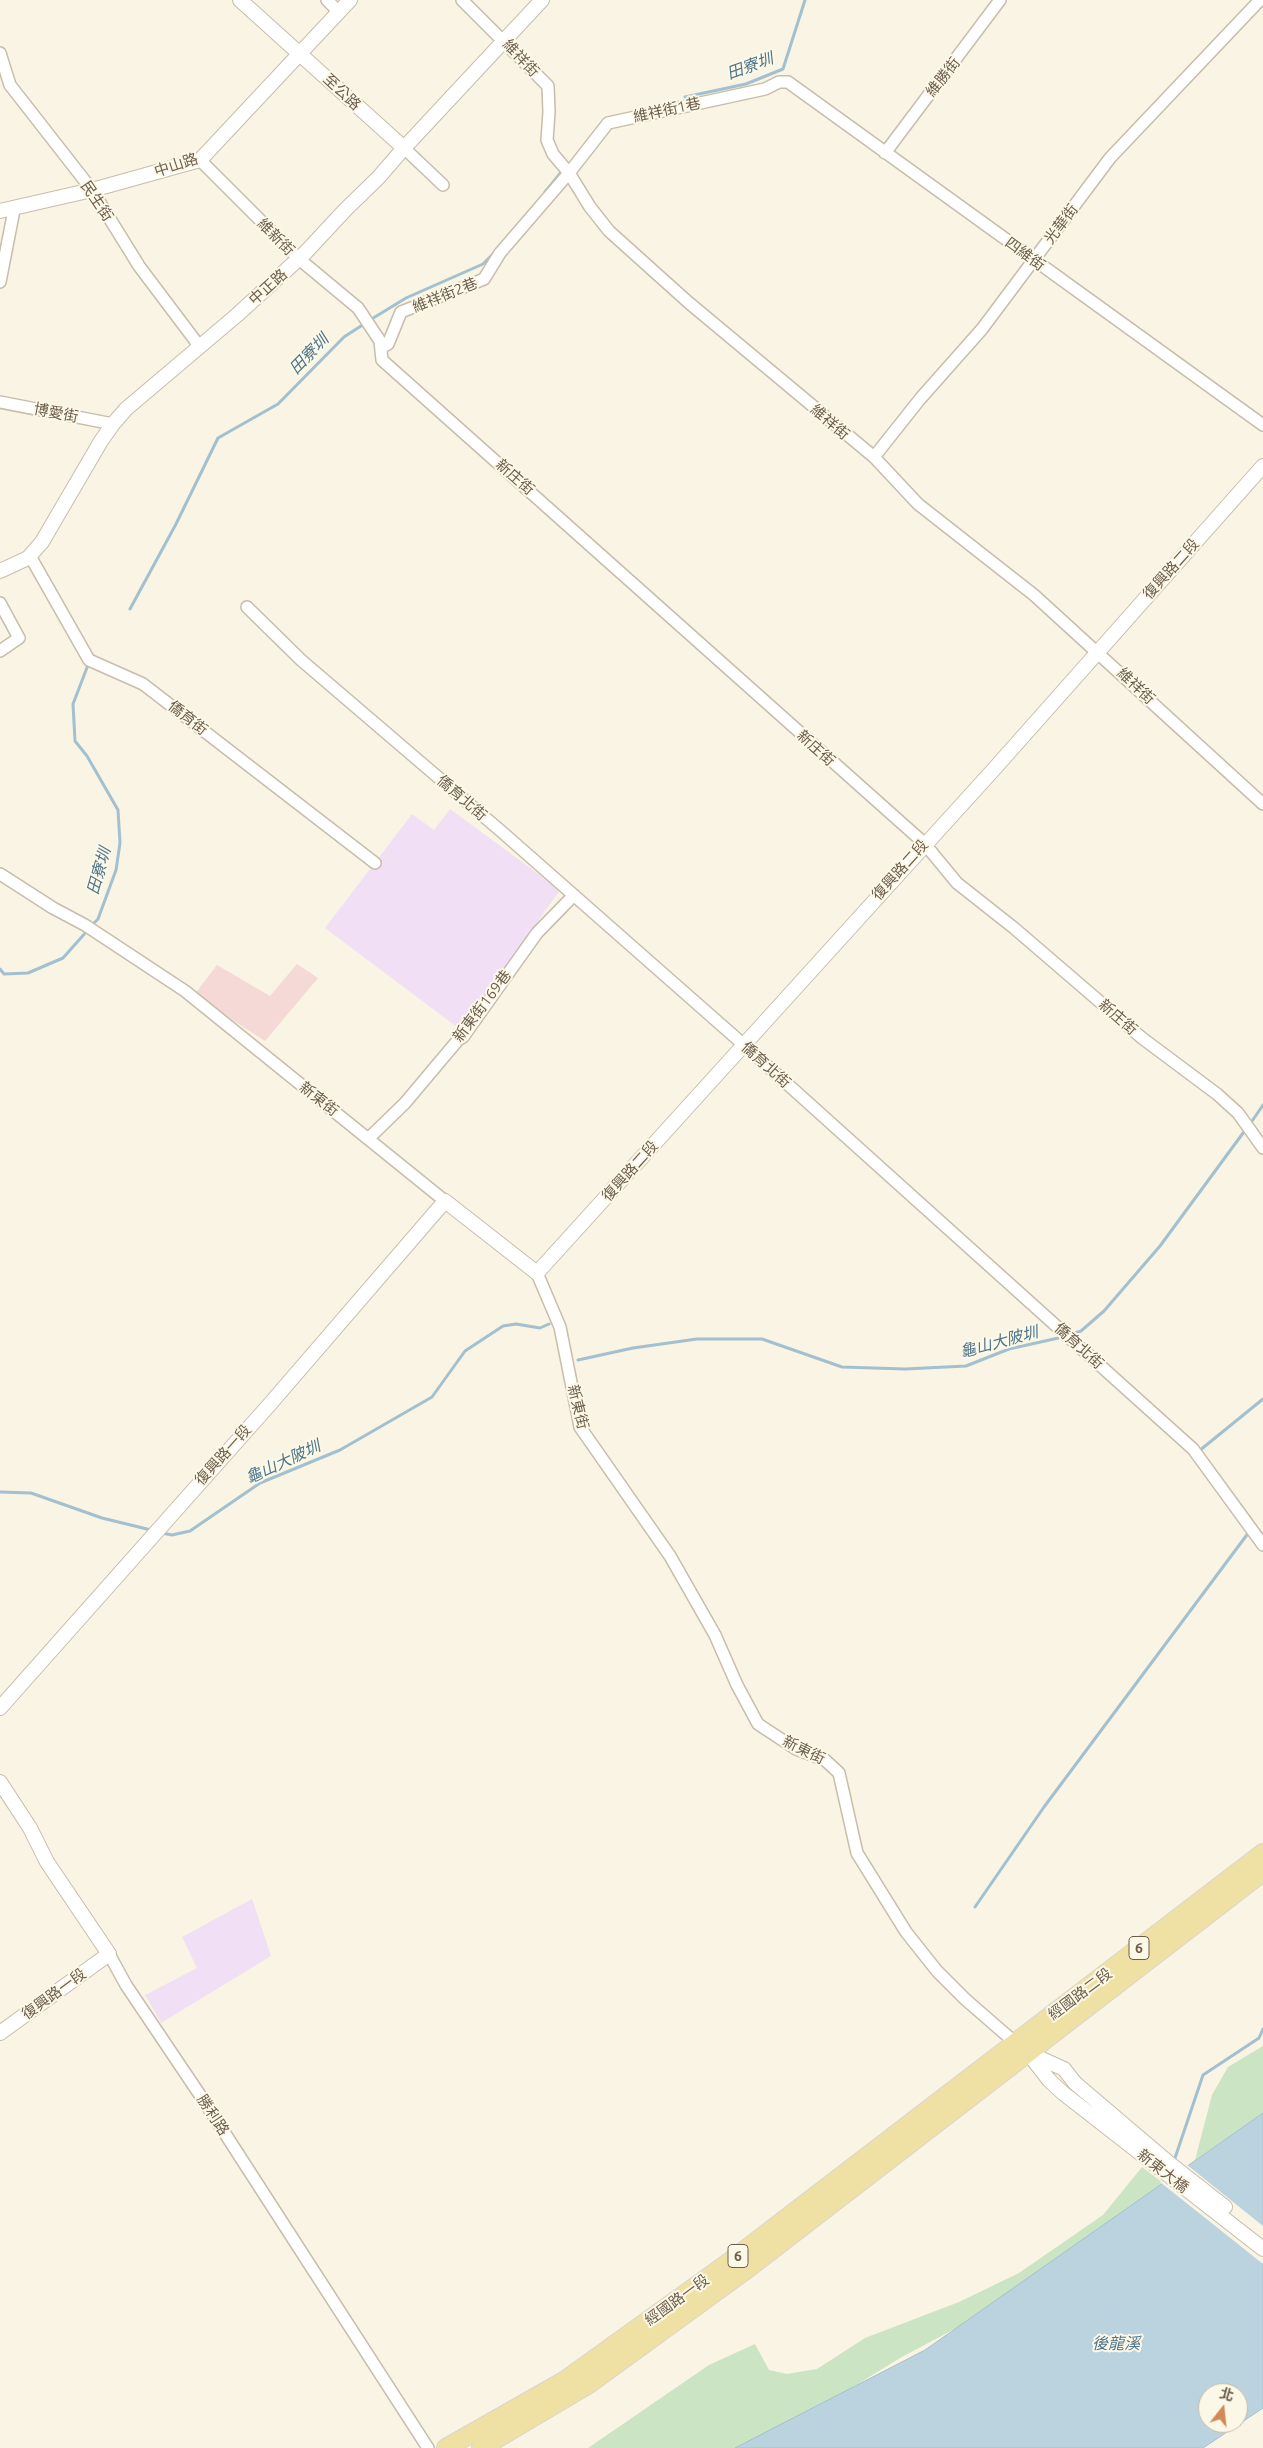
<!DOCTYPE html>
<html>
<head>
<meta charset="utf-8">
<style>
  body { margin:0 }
  #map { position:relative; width:1263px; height:2448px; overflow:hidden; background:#f9f4e3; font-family:Ubuntu,"Noto Sans TC",sans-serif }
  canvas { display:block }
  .north { position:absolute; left:1198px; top:2383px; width:50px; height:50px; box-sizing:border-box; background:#fcf8e8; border:1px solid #c3baaa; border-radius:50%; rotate:16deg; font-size:14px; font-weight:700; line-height:20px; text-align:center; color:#6d5e4c }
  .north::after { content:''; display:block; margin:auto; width:18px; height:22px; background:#d38a57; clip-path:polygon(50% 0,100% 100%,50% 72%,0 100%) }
</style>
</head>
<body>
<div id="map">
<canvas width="1263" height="2448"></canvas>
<div class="north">北</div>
</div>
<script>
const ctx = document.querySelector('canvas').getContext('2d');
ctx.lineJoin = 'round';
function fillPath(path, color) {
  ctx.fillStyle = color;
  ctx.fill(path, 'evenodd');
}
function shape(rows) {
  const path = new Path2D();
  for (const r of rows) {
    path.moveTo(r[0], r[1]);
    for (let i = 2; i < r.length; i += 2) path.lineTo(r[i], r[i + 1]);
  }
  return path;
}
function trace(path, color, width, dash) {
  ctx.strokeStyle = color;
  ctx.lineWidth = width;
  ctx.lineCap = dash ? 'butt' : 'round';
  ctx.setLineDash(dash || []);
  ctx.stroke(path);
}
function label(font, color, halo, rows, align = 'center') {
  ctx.font = font + ' Ubuntu,"Noto Sans TC",sans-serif';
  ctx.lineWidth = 4;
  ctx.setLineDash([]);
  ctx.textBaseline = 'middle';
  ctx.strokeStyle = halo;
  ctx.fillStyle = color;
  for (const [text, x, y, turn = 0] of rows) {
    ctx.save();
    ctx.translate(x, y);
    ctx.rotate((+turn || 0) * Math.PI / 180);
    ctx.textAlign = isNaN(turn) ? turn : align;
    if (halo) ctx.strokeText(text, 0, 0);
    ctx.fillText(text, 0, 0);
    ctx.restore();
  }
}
const education = shape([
  [450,809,560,890,461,1030,325,928,412,814,434,830],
  [252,1899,271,1956,161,2023,145,1995,197,1968,182,1937]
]);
const medical = shape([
  [297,964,318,978,265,1041,194,995,217,965,270,996]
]);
const green = shape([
  [1263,2046,1263,2113,1195,2160,1212,2095,1228,2067],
  [1142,2167,1163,2183,992,2309,900,2358,754,2448,588,2448,709,2365,755,2344,769,2370,787,2374,817,2369,865,2338,959,2302,1019,2273,1103,2215]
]);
const water = shape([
  [1263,2113,1263,2408,1203,2448,735,2448,925,2350,1263,2113],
  [1208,2393,1238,2393,1238,2423,1208,2423,1208,2393]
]);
const pier = shape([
  [1186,2164,1263,2226,1263,2264,1160,2182]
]);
const stream = shape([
  [685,97,746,84,783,69,805,0],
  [545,192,563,170],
  [370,320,406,298,483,264,493,254],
  [130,609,176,524,218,438,278,404,344,337,364,324],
  [88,665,73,704,75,741,87,756,118,810,120,843,116,870,98,919,91,926],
  [0,969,4,974,28,973,63,958,87,931],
  [1250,1124,1263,1105],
  [1069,1335,1081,1331,1104,1311,1160,1246,1246,1129],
  [578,1360,633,1348,697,1339,762,1339,842,1367,905,1369,966,1366,1009,1349,1063,1337],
  [1199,1451,1263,1399],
  [0,1492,31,1493,102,1518,151,1530],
  [162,1533,172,1535,190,1531,260,1483,340,1450,432,1397,465,1351,503,1326,516,1324,540,1328,549,1324],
  [975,1907,1044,1807,1249,1532],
  [1174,2161,1203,2075,1259,2038,1263,2029]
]);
const minor = shape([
  [327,0,339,12],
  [462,0,548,86,549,112,547,140,553,154,569,173,590,207,609,231,688,302,874,457,918,504,1034,595,1263,804],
  [0,53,10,85,92,190,139,266,200,347],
  [404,148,443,185],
  [885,153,1000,0],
  [200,160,299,259,358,308,380,341,382,360,924,843,957,883,1014,928,1142,1038,1217,1094,1238,1113,1263,1148],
  [0,282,14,210],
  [382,347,388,344,401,312,484,279,500,253,569,173,608,123,765,89,779,82,788,82,1263,425],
  [0,402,113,424],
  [874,457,920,399,982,329,1110,158,1260,0],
  [30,556,89,660,143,684,375,863],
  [0,603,19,638,0,651],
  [247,607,301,660,502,832,744,1045,1193,1449,1263,1545],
  [0,874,53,908,85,925,185,991,445,1201],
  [369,1138,405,1103,458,1040,463,1037,537,933,574,895],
  [537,1273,560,1327,580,1427,670,1556,715,1635,737,1685,758,1724,796,1749,825,1760,839,1773,857,1853,906,1932,937,1971,965,1999,1019,2046],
  [109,1954,126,1985,204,2101,428,2448]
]);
const tertiary = shape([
  [240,0,404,148],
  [0,211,92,190,200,160,350,0],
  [0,571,28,558,42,542,101,441,113,424,126,409,237,315,305,253,346,209,378,178,404,148,542,0],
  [0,1708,270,1404,445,1201,537,1273,995,768,1263,466],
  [0,1782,30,1828,47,1862,109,1954,0,2033],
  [1028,2053,1049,2080,1063,2093,1263,2249],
  [1031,2054,1064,2069,1075,2083,1169,2163,1225,2207]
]);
const primary = shape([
  [446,2448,564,2381,732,2260,1263,1853],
  [481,2448,589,2384,743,2272,1263,1872]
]);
const shields = [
  [1139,1948,20],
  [738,2256,20]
];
const shieldNames = [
  ["6",1139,1948],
  ["6",738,2256]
];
const streetNames = [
  ["維祥街",521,58,47],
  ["維勝街",943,77,-52],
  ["至公路",342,92,43],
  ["維祥街1巷",667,110,-12],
  ["中山路",176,165,-18],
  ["民生街",97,201,56],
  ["光華街",1061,224,-53],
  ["維新街",276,237,45],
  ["四維街",1025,254,36],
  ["中正路",268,287,-42],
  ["維祥街2巷",445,295,-22],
  ["博愛街",56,413,11],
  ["維祥街",830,422,40],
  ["新庄街",515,477,41],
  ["復興路二段",1171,569,-48],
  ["維祥街",1136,686,43],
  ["僑育街",188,718,38],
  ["新庄街",816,748,42],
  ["僑育北街",462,798,41],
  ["復興路二段",900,870,-48],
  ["新東街169巷",482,1006,-53],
  ["新庄街",1118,1017,41],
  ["僑育北街",766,1065,42],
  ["新東街",319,1099,38],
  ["復興路二段",630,1171,-48],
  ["僑育北街",1079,1346,42],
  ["新東街",578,1407,76],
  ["復興路一段",223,1455,-48],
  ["新東街",804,1750,26],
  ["復興路一段",54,1994,-36],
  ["經國路二段",1080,1994,-37],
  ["勝利路",213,2115,57],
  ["新東大橋",1163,2171,38],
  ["經國路一段",677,2300,-36]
];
const waterNames = [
  ["田寮圳",750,66,-20],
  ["田寮圳",309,354,-46],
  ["田寮圳",99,871,-74],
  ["龜山大陂圳",999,1342,-15],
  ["龜山大陂圳",283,1462,-25],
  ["後龍溪",1116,2344]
];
fillPath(education, '#f1e0f5');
fillPath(medical, '#f5d9d7');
fillPath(green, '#cbe4c4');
fillPath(water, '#bad3df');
trace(water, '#a2c0cf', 1);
fillPath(pier, '#f9f4e3');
trace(stream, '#a2c0cf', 3);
trace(minor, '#c7bdab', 14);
trace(tertiary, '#c7bdab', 16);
trace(primary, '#d9d5d0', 20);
trace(minor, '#fff', 11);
trace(tertiary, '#fff', 14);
trace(primary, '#efe1a3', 18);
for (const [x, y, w] of shields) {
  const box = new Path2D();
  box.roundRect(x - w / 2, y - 11.5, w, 23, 4);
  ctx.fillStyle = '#fcf8e8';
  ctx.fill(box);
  trace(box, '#6d5e4c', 1);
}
label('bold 14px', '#6d5e4c', null, shieldNames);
label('15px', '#6d5e4c', '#fcf8e8', streetNames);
label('italic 16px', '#50768b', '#fcf8e8', waterNames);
</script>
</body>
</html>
